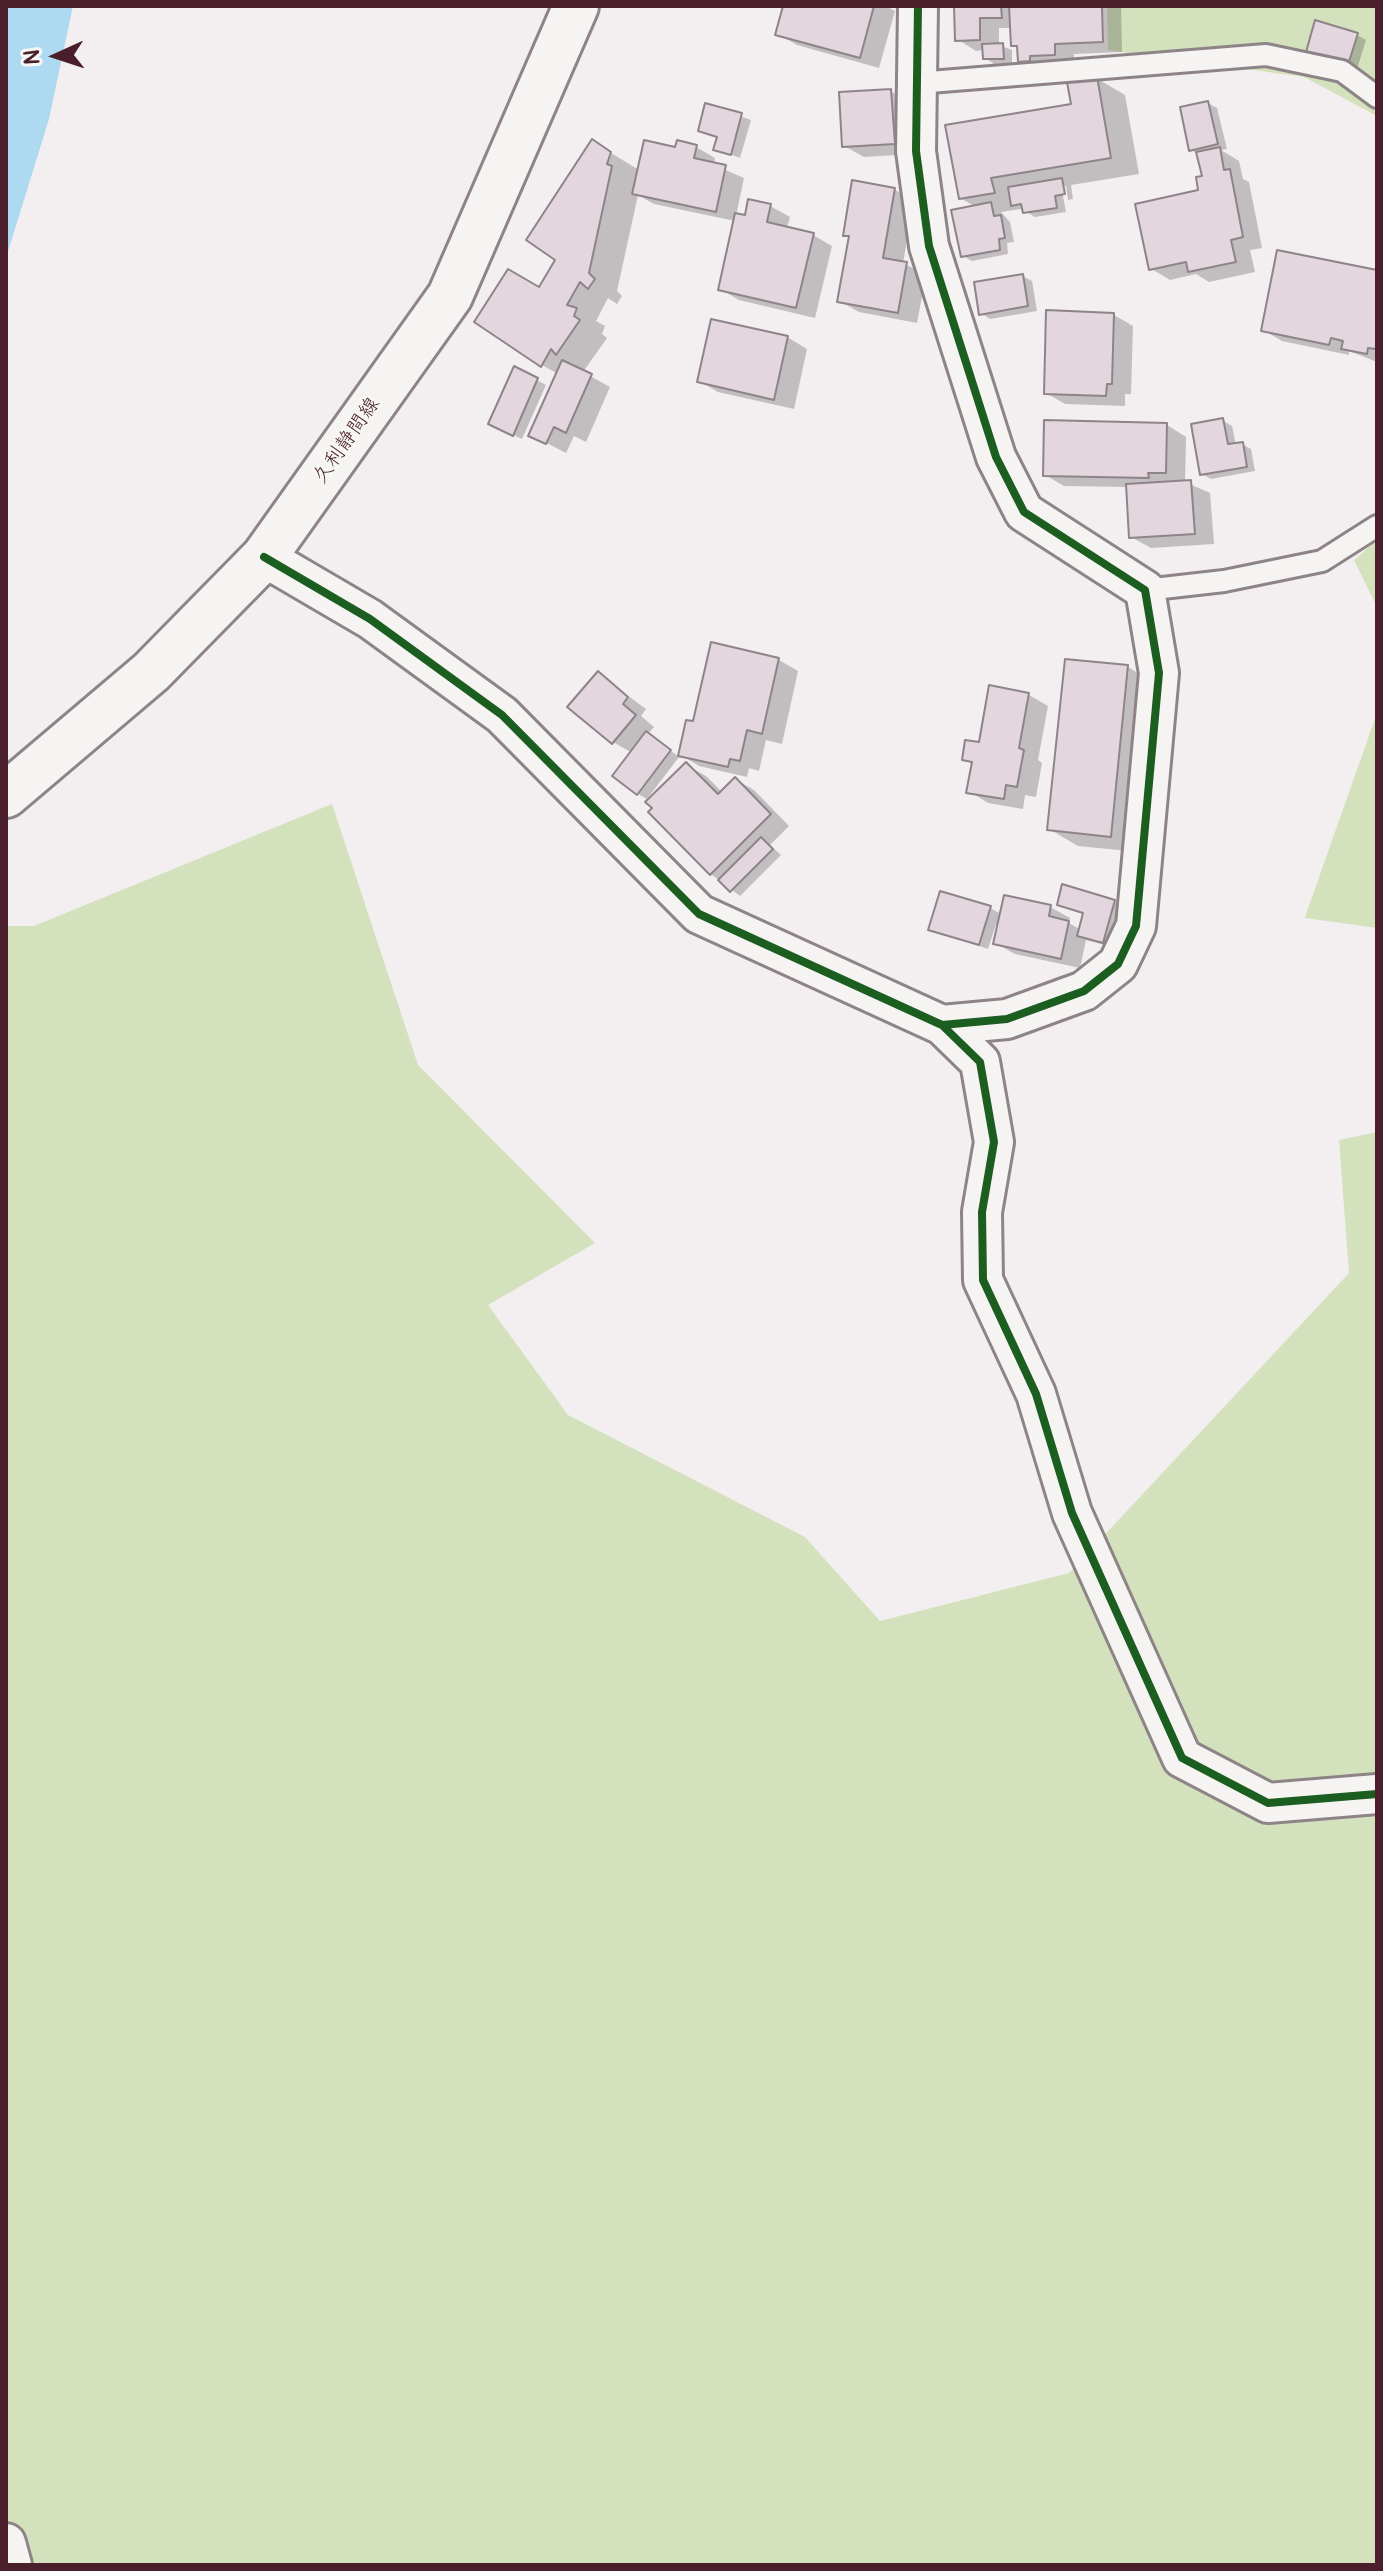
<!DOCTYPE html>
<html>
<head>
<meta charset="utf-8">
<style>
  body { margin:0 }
  #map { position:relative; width:1383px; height:2571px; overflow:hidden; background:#f3eef0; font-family:Pangolin,sans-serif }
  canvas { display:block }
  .frame { position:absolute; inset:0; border:8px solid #4a1f2b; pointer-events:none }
  .north { position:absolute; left:16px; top:16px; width:80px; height:80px; -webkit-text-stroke:6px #f6f6f2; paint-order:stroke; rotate:267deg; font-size:22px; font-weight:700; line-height:32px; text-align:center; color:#4a1f2b }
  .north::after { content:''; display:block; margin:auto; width:28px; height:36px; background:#4a1f2b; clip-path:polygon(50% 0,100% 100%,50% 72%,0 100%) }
</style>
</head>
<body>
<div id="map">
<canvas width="1383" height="2571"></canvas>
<div class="frame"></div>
<div class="north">N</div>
</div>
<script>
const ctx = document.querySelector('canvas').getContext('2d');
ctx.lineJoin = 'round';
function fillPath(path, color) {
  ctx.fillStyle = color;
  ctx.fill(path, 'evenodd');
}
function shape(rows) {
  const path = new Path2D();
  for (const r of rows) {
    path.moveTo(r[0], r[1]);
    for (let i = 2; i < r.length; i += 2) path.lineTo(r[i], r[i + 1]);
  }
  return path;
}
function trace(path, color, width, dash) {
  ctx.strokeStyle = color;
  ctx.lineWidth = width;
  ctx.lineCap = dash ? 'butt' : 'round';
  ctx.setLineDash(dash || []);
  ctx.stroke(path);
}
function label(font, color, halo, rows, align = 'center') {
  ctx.font = font + ' Pangolin,"Klee One",sans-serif';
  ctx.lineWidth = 6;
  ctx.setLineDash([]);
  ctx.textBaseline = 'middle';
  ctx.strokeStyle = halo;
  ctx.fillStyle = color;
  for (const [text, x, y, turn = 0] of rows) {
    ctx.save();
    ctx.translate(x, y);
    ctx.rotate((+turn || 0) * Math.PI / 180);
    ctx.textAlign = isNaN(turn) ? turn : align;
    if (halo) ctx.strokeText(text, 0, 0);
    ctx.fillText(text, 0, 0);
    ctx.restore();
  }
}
const green = shape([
  [1107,6,1377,6,1377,116,1304,77,1108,50],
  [1377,540,1377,607,1354,560],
  [1377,713,1377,928,1305,918,1305,917],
  [332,804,418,1065,595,1243,488,1305,568,1415,805,1537,880,1621,1069,1573,1349,1273,1339,1140,1377,1132,1377,2565,6,2565,6,926,34,926]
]);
const water = shape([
  [6,6,73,6,49,119,6,258]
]);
const shadow = shape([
  [785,6,885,6,895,11,879,68,797,45,778,34],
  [956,6,1121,6,1122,52,1074,54,1074,65,1039,72,1020,61,1019,48,1013,45,1012,28,999,28,999,45,1012,50,1012,63,994,64,985,58,984,50,976,51,957,39],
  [1357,35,1366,40,1357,69,1308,51],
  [1096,78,1125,95,1139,174,1071,185,1073,199,1068,200,1066,186,1061,186,1066,212,1035,217,1021,209,1001,212,1010,222,1014,242,1007,243,1008,254,972,261,963,256,976,207,960,198,1073,105],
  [890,91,910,102,913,154,864,157,844,146],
  [1208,103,1217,108,1227,149,1221,150,1239,161,1243,179,1249,182,1262,248,1250,250,1255,272,1209,282,1196,274,1170,280,1150,268,1201,192,1204,178,1199,154,1191,150],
  [707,105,751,120,740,158,716,149,719,138,700,130],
  [593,142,639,170,677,150,696,147,715,158,714,165,744,178,736,216,746,218,770,206,790,217,787,228,813,235,832,246,815,318,739,300,720,289,735,221,654,204,638,195,617,291,622,296,617,304,608,298,596,321,605,326,602,334,607,338,583,372,610,387,586,442,574,436,566,453,531,435,558,374,542,365,540,290,558,259],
  [854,183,895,190,914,201,903,263,926,275,917,323,859,312,839,301,851,238,845,234],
  [1278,252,1377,273,1377,362,1349,351,1349,355,1282,341,1263,330],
  [1022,276,1032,281,1037,311,990,319,981,313],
  [1114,315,1133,326,1131,394,1125,394,1125,406,1065,404,1046,393],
  [787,337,807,349,794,409,718,392,699,381],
  [515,369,546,385,522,439,500,429],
  [1222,420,1232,426,1236,445,1242,444,1251,449,1255,471,1211,479,1202,474],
  [1167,425,1186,437,1185,482,1210,493,1214,544,1151,548,1131,537,1128,487,1064,486,1045,475],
  [779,660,798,671,782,744,766,740,759,771,749,768,747,777,699,766,681,755,695,724],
  [1128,667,1156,684,1139,852,1078,846,1049,829],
  [598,674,646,709,641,716,654,727,648,734,679,757,647,799,638,794,632,753,613,742],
  [1029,695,1048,706,1038,760,1042,763,1036,797,1025,795,1023,809,988,803,969,791,973,764,964,759],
  [686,765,706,776,722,792,735,779,754,790,789,826,770,845,781,855,740,896,711,874],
  [1114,901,1123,907,1112,947,1086,940,1080,968,1015,954,995,943,999,925,996,924,988,949,930,929,990,908,1001,914,1050,907,1070,918,1069,923,1081,930,1085,915,1059,904]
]);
const building = shape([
  [783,6,874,6,860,58,775,35,783,6],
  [954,6,1001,6,1002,18,980,18,980,40,955,41,954,6],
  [1009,6,1102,6,1103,42,1055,44,1055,55,1030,56,1030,61,1018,62,1017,46,1011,46,1009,6],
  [1315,20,1358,33,1348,65,1306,52,1315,20],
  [1003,43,1004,59,983,59,982,44,1003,43],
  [1097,76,1111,158,991,178,995,193,959,199,945,125,1071,104,1067,82,1097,76],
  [891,89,895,144,842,147,839,92,891,89],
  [1208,101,1218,144,1189,151,1180,107,1208,101],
  [705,103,742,113,731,155,713,150,717,137,698,131,705,103],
  [592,139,611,152,607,164,612,166,589,273,595,279,588,289,580,282,567,305,577,308,574,316,580,320,556,355,551,349,541,367,474,322,508,269,539,287,555,260,526,240,592,139],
  [644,140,675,147,677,140,697,145,694,158,726,165,716,212,632,194,644,140],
  [1220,147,1224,170,1230,169,1243,237,1231,240,1236,262,1188,272,1186,262,1149,270,1135,204,1198,190,1196,177,1202,176,1196,152,1220,147],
  [1062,178,1065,194,1055,196,1057,208,1023,213,1021,204,1011,206,1008,187,1062,178],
  [852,180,895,188,883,258,907,262,898,313,837,302,849,236,843,236,852,180],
  [748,199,771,204,767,222,814,233,796,308,718,290,735,213,745,215,748,199],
  [991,202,994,216,1001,215,1005,238,999,239,1000,250,961,257,951,210,991,202],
  [1277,250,1377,270,1376,349,1368,348,1367,354,1341,349,1343,341,1331,338,1329,345,1261,331,1277,250],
  [1023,274,1028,306,979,315,974,282,1023,274],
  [1046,310,1114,313,1112,384,1107,384,1106,396,1044,394,1046,310],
  [711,319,788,336,774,400,697,382,711,319],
  [562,360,592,374,566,433,554,427,546,444,528,436,562,360],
  [514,366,538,378,513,436,488,424,514,366],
  [1223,418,1228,444,1243,442,1247,467,1200,475,1191,424,1223,418],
  [1044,420,1167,423,1166,473,1148,473,1149,478,1043,476,1044,420],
  [1191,480,1195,534,1129,538,1126,484,1191,480],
  [711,642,779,658,762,734,747,730,740,761,730,759,728,767,678,756,686,720,693,721,711,642],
  [1065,659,1128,665,1111,837,1047,830,1065,659],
  [598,671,628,697,623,704,636,715,612,744,567,707,598,671],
  [989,685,1029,693,1019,748,1024,750,1017,787,1006,785,1004,799,966,793,972,762,962,760,965,740,979,742,989,685],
  [646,731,671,750,637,795,612,776,646,731],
  [686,762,718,794,735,777,771,814,710,875,648,812,652,808,645,802,686,762],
  [761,837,773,849,730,892,718,880,761,837],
  [1062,884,1115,900,1103,943,1077,936,1083,913,1057,905,1062,884],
  [940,891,991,906,979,945,928,930,940,891],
  [1004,895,1051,905,1049,916,1069,921,1061,959,993,944,1004,895]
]);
const lane = shape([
  [917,83,1266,55,1342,71,1377,97],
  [1145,590,1224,581,1322,561,1377,526]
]);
const street = shape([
  [918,6,916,151,929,246,996,457,1024,512,1145,590,1159,673,1136,926,1118,964,1084,991,1007,1019,942,1025],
  [264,557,370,619,502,715,699,914,942,1025,980,1062,994,1142,982,1212,983,1280,1036,1394,1072,1513,1182,1758,1268,1803,1377,1794],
  [6,2543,12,2565]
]);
const secondary = shape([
  [6,795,151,672,264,557,450,296,576,6]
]);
const cycleway = shape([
  [918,6,916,151,929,246,996,457,1024,512,1145,590,1159,673,1136,926,1118,964,1084,991,1007,1019,942,1025],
  [264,557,370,619,502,715,699,914,942,1025,980,1062,994,1142,982,1212,983,1280,1036,1394,1072,1513,1182,1758,1268,1803,1377,1794]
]);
const streetNames = [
  ["久利静間線",347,441,-55]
];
fillPath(green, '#d3e2bd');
fillPath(water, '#addaf1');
fillPath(shadow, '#0003');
fillPath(building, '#e3d6df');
trace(building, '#8e8487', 2);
trace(lane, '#8e8487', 26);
trace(street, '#8e8487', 44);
trace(secondary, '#8e8487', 50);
trace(lane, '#f5f4f3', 20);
trace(street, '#f5f4f3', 38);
trace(secondary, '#f5f4f3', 44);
trace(cycleway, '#1b5e20', 8);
label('20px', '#4a1f2b', '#f6f6f2', streetNames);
</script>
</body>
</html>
